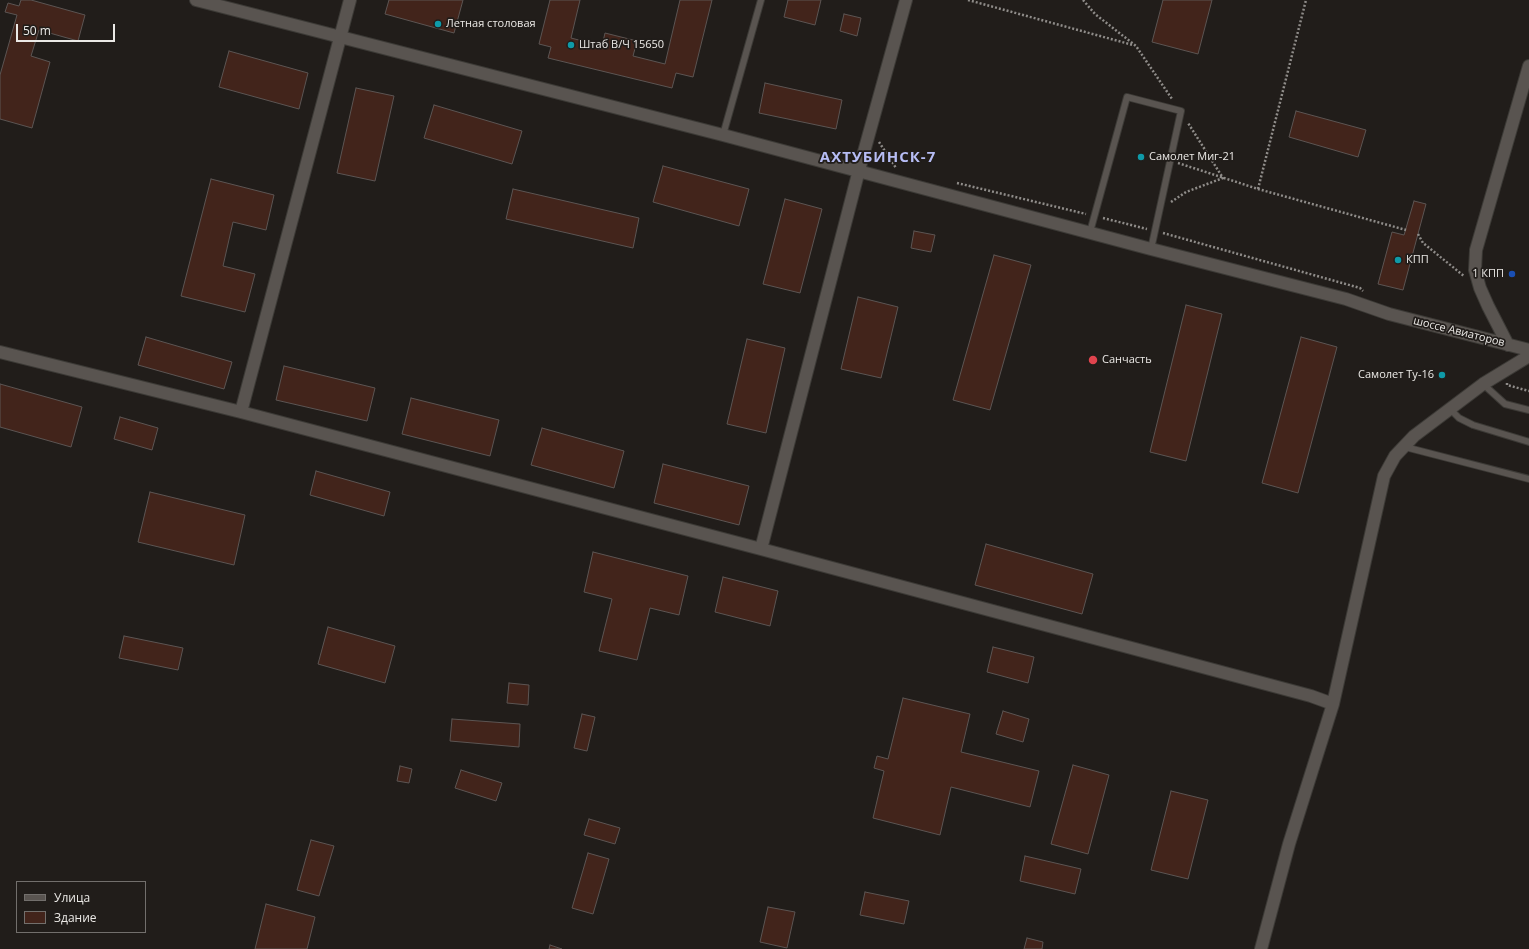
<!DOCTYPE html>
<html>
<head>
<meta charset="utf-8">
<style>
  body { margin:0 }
  #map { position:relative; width:1529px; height:949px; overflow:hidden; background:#211d1a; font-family:"Open Sans",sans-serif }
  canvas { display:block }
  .legend { position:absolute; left:16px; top:881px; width:130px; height:52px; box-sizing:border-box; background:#211d1a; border:1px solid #726f6c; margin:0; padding:5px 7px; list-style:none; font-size:12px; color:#ebe9e6 }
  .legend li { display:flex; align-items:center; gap:8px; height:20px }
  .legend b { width:20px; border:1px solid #726f6c }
  .scale { position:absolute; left:16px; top:24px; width:99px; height:18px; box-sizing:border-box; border:2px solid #ebe9e6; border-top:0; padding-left:5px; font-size:12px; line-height:14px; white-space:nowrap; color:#ebe9e6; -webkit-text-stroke:3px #211d1a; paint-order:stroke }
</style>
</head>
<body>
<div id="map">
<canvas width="1529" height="949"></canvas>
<ul class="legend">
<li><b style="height:5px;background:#595450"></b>Улица</li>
<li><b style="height:11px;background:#42241b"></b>Здание</li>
</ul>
<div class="scale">50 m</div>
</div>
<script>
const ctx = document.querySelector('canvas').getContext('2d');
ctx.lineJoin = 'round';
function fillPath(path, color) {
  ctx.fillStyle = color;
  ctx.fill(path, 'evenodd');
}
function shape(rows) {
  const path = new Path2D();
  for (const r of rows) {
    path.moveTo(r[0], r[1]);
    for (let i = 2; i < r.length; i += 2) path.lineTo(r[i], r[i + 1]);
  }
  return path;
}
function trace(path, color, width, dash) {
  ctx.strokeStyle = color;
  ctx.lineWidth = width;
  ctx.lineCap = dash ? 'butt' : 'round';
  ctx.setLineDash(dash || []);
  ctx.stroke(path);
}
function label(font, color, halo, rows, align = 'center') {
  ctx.font = font + ' "Open Sans",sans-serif';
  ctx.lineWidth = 3.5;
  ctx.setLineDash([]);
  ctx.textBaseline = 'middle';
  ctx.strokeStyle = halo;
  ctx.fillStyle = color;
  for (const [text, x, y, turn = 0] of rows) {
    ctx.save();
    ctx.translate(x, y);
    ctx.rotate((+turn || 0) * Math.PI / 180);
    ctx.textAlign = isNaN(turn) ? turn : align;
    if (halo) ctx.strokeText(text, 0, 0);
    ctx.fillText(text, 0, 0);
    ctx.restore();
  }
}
const building = shape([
  [21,0,31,0,85,15,78,41,39,30,31,56,50,62,32,128,0,119,0,75,17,15,5,12,8,3,19,6,21,0],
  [389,0,463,0,454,33,385,14,389,0],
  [550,0,580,0,571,38,602,46,605,33,637,41,633,56,665,64,680,0,712,0,693,77,676,73,672,88,548,58,551,47,539,44,550,0],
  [788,0,821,0,815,25,784,17,788,0],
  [1163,0,1212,0,1198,54,1152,42,1163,0],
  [844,14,861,18,857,36,840,31,844,14],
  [229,51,308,73,299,109,219,87,229,51],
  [765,83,842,100,836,129,759,113,765,83],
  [356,88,394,96,375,181,337,173,356,88],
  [434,105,522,131,512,164,424,138,434,105],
  [1296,111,1366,130,1358,157,1289,137,1296,111],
  [663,166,749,189,739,226,653,202,663,166],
  [211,179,274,195,266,230,233,222,223,266,255,274,245,312,181,296,211,179],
  [513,189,639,218,633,248,506,219,513,189],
  [785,199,822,209,800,293,763,284,785,199],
  [1414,201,1426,204,1403,290,1378,284,1392,232,1404,235,1414,201],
  [914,231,935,235,931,252,911,248,914,231],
  [994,255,1031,265,990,410,953,400,994,255],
  [858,297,898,307,881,378,841,369,858,297],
  [1186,305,1222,314,1186,461,1150,452,1186,305],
  [146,337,232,362,224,389,138,365,146,337],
  [1301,337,1337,347,1298,493,1262,483,1301,337],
  [747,339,785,348,766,433,727,424,747,339],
  [284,366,375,388,367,421,276,400,284,366],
  [0,384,82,407,71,447,0,427,0,384],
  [411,398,499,420,490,456,402,434,411,398],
  [120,417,158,428,152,450,114,439,120,417],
  [542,428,624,451,614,488,531,465,542,428],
  [663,464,749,486,739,525,654,503,663,464],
  [316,471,390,492,384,516,310,495,316,471],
  [150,492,245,515,234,565,138,542,150,492],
  [986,544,1093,574,1082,614,975,585,986,544],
  [593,552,688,576,679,615,650,608,637,660,599,651,612,599,584,592,593,552],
  [723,577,778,591,770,626,715,612,723,577],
  [328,627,395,646,385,683,318,664,328,627],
  [124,636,183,648,178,670,119,658,124,636],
  [993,647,1034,657,1028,683,987,672,993,647],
  [509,683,529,685,528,705,507,703,509,683],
  [903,698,970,714,961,752,1039,771,1030,807,951,787,940,835,873,818,884,771,874,768,877,756,888,759,903,698],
  [1003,711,1029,719,1023,742,996,734,1003,711],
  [582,714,595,717,587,751,574,748,582,714],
  [452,719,520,724,519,747,450,741,452,719],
  [1073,765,1109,775,1088,854,1051,844,1073,765],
  [400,766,412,769,409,783,397,781,400,766],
  [461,770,502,783,496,801,455,788,461,770],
  [1171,791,1208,800,1188,879,1151,870,1171,791],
  [589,819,620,828,615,844,584,835,589,819],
  [311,840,334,846,319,896,297,890,311,840],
  [588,853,609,859,593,914,572,908,588,853],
  [1025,856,1081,869,1075,894,1020,881,1025,856],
  [865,892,909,901,904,924,860,915,865,892],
  [266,904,315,917,307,949,255,949,266,904],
  [768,907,795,912,787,948,760,942,768,907],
  [1027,938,1043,942,1042,949,1024,949,1027,938],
  [550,945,562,949,549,949,550,945]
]);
const path = shape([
  [968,0,1133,45],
  [1083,0,1095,14,1136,46,1172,99],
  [879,142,896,168],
  [1178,163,1258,189,1406,230],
  [957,183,1086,214],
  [1258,189,1306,0],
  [1171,202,1186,192,1223,178,1188,123],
  [1103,218,1147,229],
  [1163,233,1360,288,1363,291],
  [1418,234,1423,243,1464,276],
  [1507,383,1507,385,1529,391]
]);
const lane = shape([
  [723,135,761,0],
  [1090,232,1127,97,1181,111,1151,249],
  [1483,384,1505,404,1529,410],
  [1450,409,1459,418,1473,425,1529,442],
  [1405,447,1529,479]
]);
const street = shape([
  [196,0,723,135,1151,249,1346,299,1389,314,1529,350],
  [1508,345,1488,306,1480,288,1475,270,1476,250,1529,66],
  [0,352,241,412,761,549,1311,696,1333,704],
  [241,412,350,0],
  [761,549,859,170,906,0],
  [1261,949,1289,844,1333,704,1384,476,1395,456,1414,436,1483,384,1529,356]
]);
const markers = [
  [438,24,4,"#0f9aa8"],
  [571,45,4,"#0f9aa8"],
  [1141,157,4,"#0f9aa8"],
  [1398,260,4,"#0f9aa8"],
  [1512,274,4,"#1a4fb4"],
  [1093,360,5,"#e0444e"],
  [1442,375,4,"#0f9aa8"]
];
const poiNames = [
  ["Летная столовая",446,24],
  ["Штаб В/Ч 15650",579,45],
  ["Самолет Миг-21",1149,157],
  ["КПП",1406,260],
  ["1 КПП",1504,274,"right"],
  ["Санчасть",1102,360],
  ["Самолет Ту-16",1434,375,"right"]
];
const streetNames = [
  ["шоссе Авиаторов",1459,332,14]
];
const districtNames = [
  ["АХТУБИНСК-7",878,158]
];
fillPath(building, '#42241b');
trace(building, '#5c5553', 1);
trace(lane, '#3c3a36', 8);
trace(street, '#3c3a36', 14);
trace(path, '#8f8c89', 2.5, [2, 2]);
trace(lane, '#595450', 6);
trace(street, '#595450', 12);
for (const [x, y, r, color] of markers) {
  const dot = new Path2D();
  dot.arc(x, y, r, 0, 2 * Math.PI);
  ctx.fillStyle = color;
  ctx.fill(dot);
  trace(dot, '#211d1a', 1.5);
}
label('11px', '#ebe9e6', '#211d1a', poiNames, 'left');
label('11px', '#ebe9e6', '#211d1a', streetNames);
ctx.letterSpacing = '1px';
label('bold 15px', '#b7bdf5', '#211d1a', districtNames);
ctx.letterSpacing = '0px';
</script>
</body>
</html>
